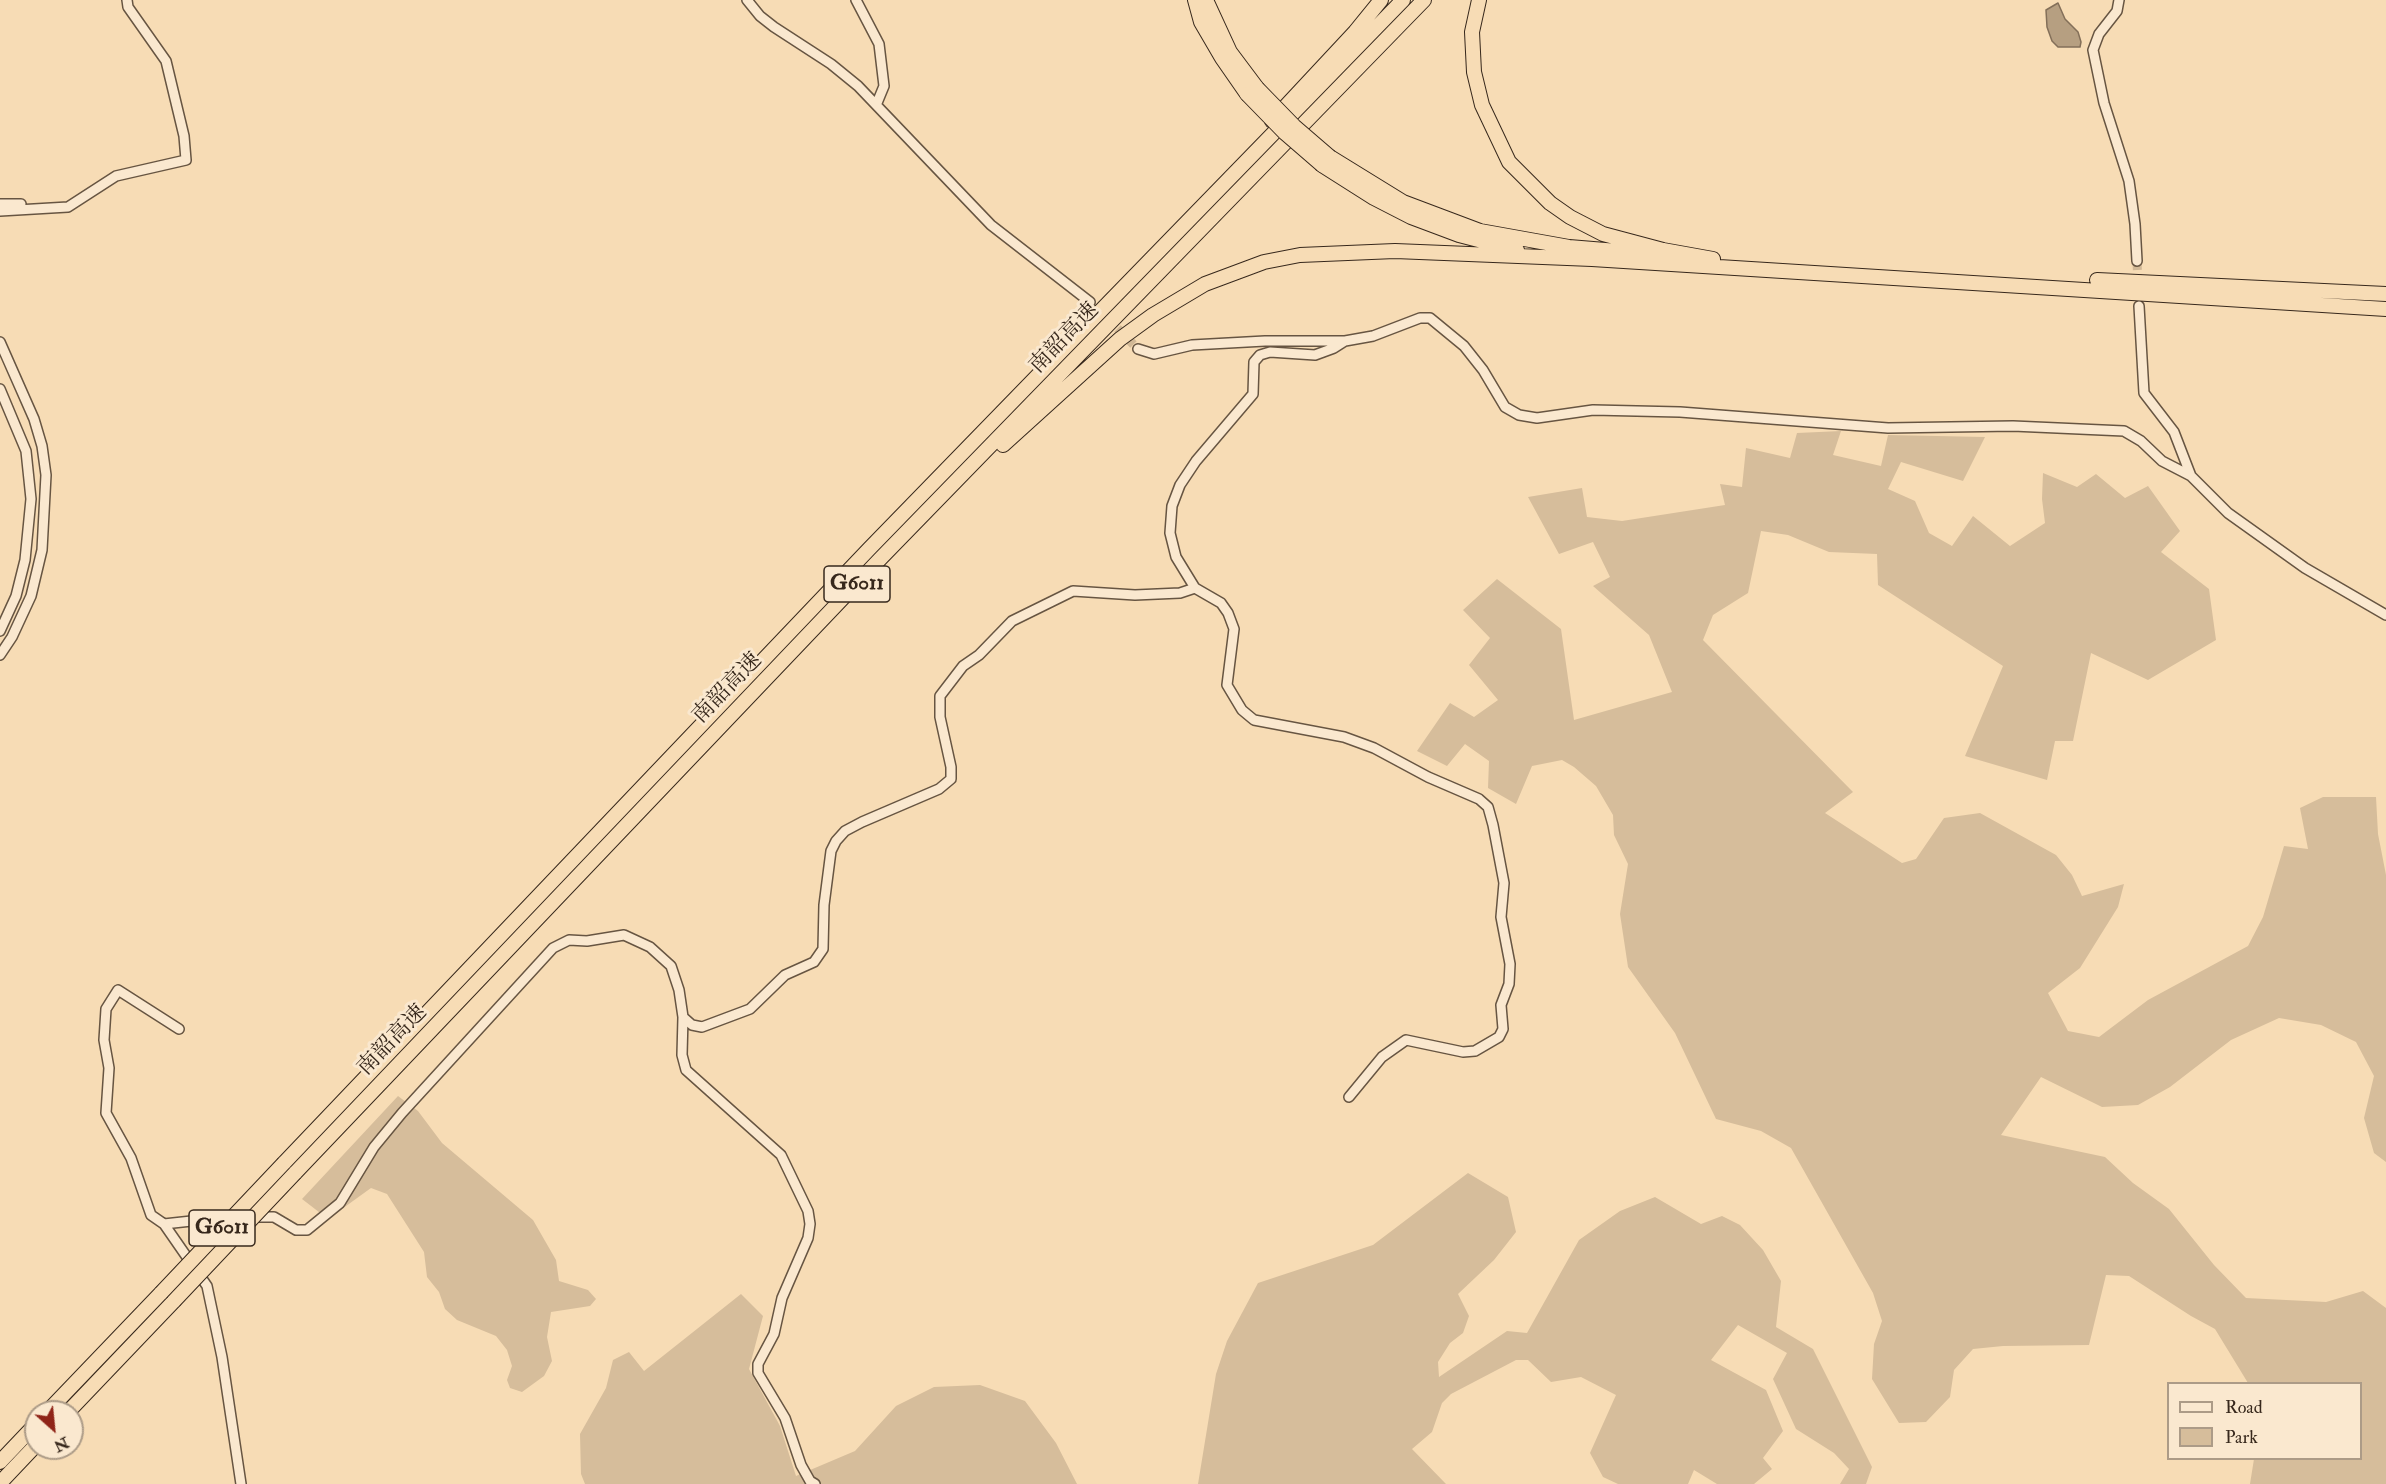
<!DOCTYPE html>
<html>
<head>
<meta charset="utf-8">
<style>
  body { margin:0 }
  #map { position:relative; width:2386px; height:1484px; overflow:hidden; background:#f7dcb5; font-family:"IM FELL Double Pica",serif }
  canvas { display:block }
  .legend { position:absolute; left:2167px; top:1382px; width:195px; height:78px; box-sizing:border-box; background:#fae8cf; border:2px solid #ac9b87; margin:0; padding:8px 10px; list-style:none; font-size:18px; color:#37281c }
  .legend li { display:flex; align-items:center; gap:12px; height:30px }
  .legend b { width:30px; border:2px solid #ac9b87 }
  .north { position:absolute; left:24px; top:1400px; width:60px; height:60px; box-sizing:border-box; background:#fae8cf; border:2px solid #ac9b87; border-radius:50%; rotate:153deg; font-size:16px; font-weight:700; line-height:24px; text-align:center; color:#37281c }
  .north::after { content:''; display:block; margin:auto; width:21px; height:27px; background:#8f2418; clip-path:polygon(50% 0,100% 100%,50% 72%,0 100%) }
</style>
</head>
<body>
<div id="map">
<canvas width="2386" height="1484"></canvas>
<ul class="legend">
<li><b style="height:8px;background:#fae8cf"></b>Road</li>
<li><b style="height:16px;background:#d6bd9b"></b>Park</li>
</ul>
<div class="north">N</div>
</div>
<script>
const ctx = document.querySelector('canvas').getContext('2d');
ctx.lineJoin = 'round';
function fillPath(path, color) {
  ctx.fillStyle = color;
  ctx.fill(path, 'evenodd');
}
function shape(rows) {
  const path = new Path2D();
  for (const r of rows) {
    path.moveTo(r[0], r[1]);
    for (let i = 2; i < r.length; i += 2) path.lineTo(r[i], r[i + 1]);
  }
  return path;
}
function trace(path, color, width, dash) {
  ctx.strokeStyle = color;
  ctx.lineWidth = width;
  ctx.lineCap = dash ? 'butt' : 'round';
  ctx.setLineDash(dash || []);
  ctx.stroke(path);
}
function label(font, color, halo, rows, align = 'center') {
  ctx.font = font + ' "IM FELL Double Pica","Noto Serif SC",serif';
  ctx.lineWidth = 6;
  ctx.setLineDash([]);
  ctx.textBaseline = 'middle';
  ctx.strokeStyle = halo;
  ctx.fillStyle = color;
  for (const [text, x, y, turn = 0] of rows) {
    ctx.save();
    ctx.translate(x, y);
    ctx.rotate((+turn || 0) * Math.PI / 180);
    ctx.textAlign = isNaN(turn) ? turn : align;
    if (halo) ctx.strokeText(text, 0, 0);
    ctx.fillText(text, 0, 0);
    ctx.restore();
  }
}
const green = shape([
  [1841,431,1833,455,1881,466,1888,435,1985,437,1963,481,1901,462,1888,489,1915,501,1929,533,1952,546,1973,516,2010,546,2045,523,2042,499,2043,473,2077,487,2096,474,2125,498,2148,486,2180,531,2161,552,2209,589,2216,640,2148,680,2091,653,2073,741,2055,741,2047,780,1965,756,2003,666,1878,585,1877,554,1829,552,1788,535,1761,531,1748,593,1713,615,1703,640,1853,792,1825,813,1902,863,1916,859,1944,818,1980,813,2056,855,2072,875,2082,896,2124,884,2118,907,2080,968,2048,993,2068,1031,2099,1037,2148,1000,2248,946,2263,917,2284,846,2308,849,2300,808,2323,797,2376,797,2378,834,2386,875,2386,1162,2374,1153,2364,1118,2374,1076,2356,1042,2321,1025,2279,1018,2231,1040,2170,1087,2138,1105,2102,1107,2041,1077,2001,1135,2105,1157,2133,1183,2169,1209,2214,1265,2246,1298,2326,1302,2363,1291,2386,1308,2386,1484,2250,1484,2254,1459,2360,1458,2360,1384,2248,1383,2215,1329,2191,1316,2129,1276,2106,1275,2089,1345,2003,1346,1973,1349,1954,1370,1950,1397,1926,1422,1899,1423,1872,1379,1874,1344,1882,1321,1873,1293,1791,1148,1761,1131,1716,1119,1675,1033,1628,967,1620,914,1628,864,1614,835,1613,815,1596,786,1574,767,1562,760,1532,766,1516,804,1488,788,1489,761,1465,744,1447,766,1417,751,1450,703,1474,717,1498,700,1469,665,1490,638,1463,610,1497,579,1561,629,1574,720,1672,692,1649,635,1593,586,1610,577,1593,542,1559,554,1528,497,1582,488,1587,517,1622,521,1725,505,1720,484,1742,487,1746,448,1790,458,1797,433],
  [398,1096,418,1111,442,1143,533,1220,556,1260,559,1281,588,1290,596,1299,590,1306,551,1312,547,1337,552,1361,544,1376,522,1392,510,1388,507,1380,512,1366,507,1350,496,1336,457,1320,445,1309,439,1292,427,1277,424,1252,387,1194,371,1188,328,1219,302,1199],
  [1468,1173,1508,1197,1516,1232,1494,1260,1458,1294,1469,1316,1463,1333,1450,1343,1438,1362,1439,1377,1507,1331,1527,1333,1579,1240,1620,1211,1655,1197,1701,1224,1722,1216,1740,1225,1763,1250,1781,1281,1776,1327,1813,1349,1872,1467,1866,1484,1840,1484,1849,1469,1834,1453,1796,1429,1773,1379,1787,1353,1738,1325,1711,1360,1766,1390,1783,1431,1763,1458,1772,1469,1754,1484,1717,1484,1694,1470,1688,1484,1618,1484,1603,1477,1590,1453,1616,1395,1581,1377,1551,1382,1528,1360,1516,1360,1451,1394,1442,1403,1432,1432,1412,1449,1446,1484,1198,1484,1216,1374,1227,1341,1258,1283,1373,1245],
  [741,1294,763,1316,749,1369,780,1426,796,1476,855,1451,896,1406,934,1387,980,1385,1025,1401,1056,1443,1077,1484,585,1484,581,1474,580,1434,606,1388,613,1360,629,1352,644,1371]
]);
const water = shape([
  [2058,3,2065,19,2078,32,2081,42,2080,47,2058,47,2052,41,2047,27,2046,10,2058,3]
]);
const minorTunnel = shape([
  [2137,261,2138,285],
  [1108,319,1138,349]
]);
const minor = shape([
  [747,0,760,16,774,27,831,64,858,86,991,225,1090,302],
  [856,0,879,44,884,86,877,103],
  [2119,0,2117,11,2099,34,2093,50,2104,103,2129,181,2135,224,2137,261],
  [0,204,21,204],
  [0,211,68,207,116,176,186,160,184,136,166,61,128,7,127,0],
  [2139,306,2144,393,2174,432,2191,476],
  [1345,341,1334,348,1315,355,1270,352,1260,355,1254,362,1253,394,1196,461,1180,485,1172,506,1170,533,1176,557,1195,588,1221,603,1228,613,1234,629,1227,685,1242,710,1254,720,1344,737,1374,748,1428,777,1479,799,1488,807,1493,825,1504,883,1501,917,1510,964,1509,984,1501,1005,1503,1029,1499,1037,1475,1051,1463,1052,1406,1040,1382,1057,1349,1097],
  [0,342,34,419,42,446,46,475,42,550,31,596,12,637,0,655],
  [1138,349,1154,354,1192,345,1265,341,1345,341,1373,336,1420,318,1430,318,1464,346,1483,370,1505,407,1519,415,1537,418,1593,410,1680,412,1888,428,2013,426,2124,431,2141,441,2162,461,2191,476,2228,513,2305,568,2386,615],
  [0,389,26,451,31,499,25,560,16,596,0,631],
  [683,1017,682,1055,686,1070,781,1155,808,1211,810,1224,808,1238,782,1298,774,1334,758,1364,758,1373,785,1418,801,1465,810,1481,815,1484],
  [179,1029,118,990,106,1009,104,1040,109,1068,106,1113,131,1158,151,1215,164,1224,228,1217,274,1217,296,1230,307,1230,340,1203,374,1147,402,1113,553,948,569,940,587,941,624,935,650,947,671,966,679,990,683,1017,692,1025,702,1027,750,1009,785,975,814,962,823,949,824,905,831,851,836,841,845,831,862,822,939,789,951,779,951,767,940,717,940,696,963,666,979,655,1012,621,1073,591,1135,595,1180,593,1195,588],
  [164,1224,207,1286,222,1357,241,1484]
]);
const highway = shape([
  [1195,0,1201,22,1222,58,1247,94],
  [1206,0,1230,52,1257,88],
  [1479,0,1472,32,1474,72,1482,105,1509,162,1550,203,1570,217,1603,234,1663,250,1713,259],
  [1272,121,1355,32,1381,0],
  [1330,157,1403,202,1480,231,1569,247,1653,254],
  [1322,165,1374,198,1411,217,1459,235,1517,250],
  [2097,280,2386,294],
  [1003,445,1120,339,1153,315,1205,284,1264,262,1300,255,1395,251,1592,259,2386,309],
  [284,1163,870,548,1403,0],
  [295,1173,880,559,1424,0],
  [47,1412,161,1293],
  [68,1412,174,1301],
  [0,1462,36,1424],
  [0,1483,36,1445]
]);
const highwayBridge = shape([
  [1257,88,1294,126,1330,157],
  [1247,94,1285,133,1322,165],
  [161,1293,284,1163],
  [174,1301,295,1173]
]);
const shields = [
  [857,584,66],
  [222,1228,66]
];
const shieldNames = [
  ["G6011",857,584],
  ["G6011",222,1228]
];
const streetNames = [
  ["南韶高速",1065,339,-46],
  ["南韶高速",728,689,-46],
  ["南韶高速",393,1041,-46]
];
fillPath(green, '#d6bd9b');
fillPath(water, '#b69f81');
trace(water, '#836f59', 1.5);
trace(minorTunnel, '#d1b896', 9, [9, 4.5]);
trace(minor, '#675542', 12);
trace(highway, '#37281c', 16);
trace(minor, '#fae8cf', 9);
trace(highway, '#f7dcb5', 14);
trace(highwayBridge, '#37281c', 16, []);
trace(highwayBridge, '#f7dcb5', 14);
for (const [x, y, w] of shields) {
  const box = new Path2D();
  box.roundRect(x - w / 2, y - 18, w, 36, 4.5);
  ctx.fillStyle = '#fae8cf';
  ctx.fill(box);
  trace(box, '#37281c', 1.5);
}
label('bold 21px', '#37281c', null, shieldNames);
label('22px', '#37281c', '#fae8cf', streetNames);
</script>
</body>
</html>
